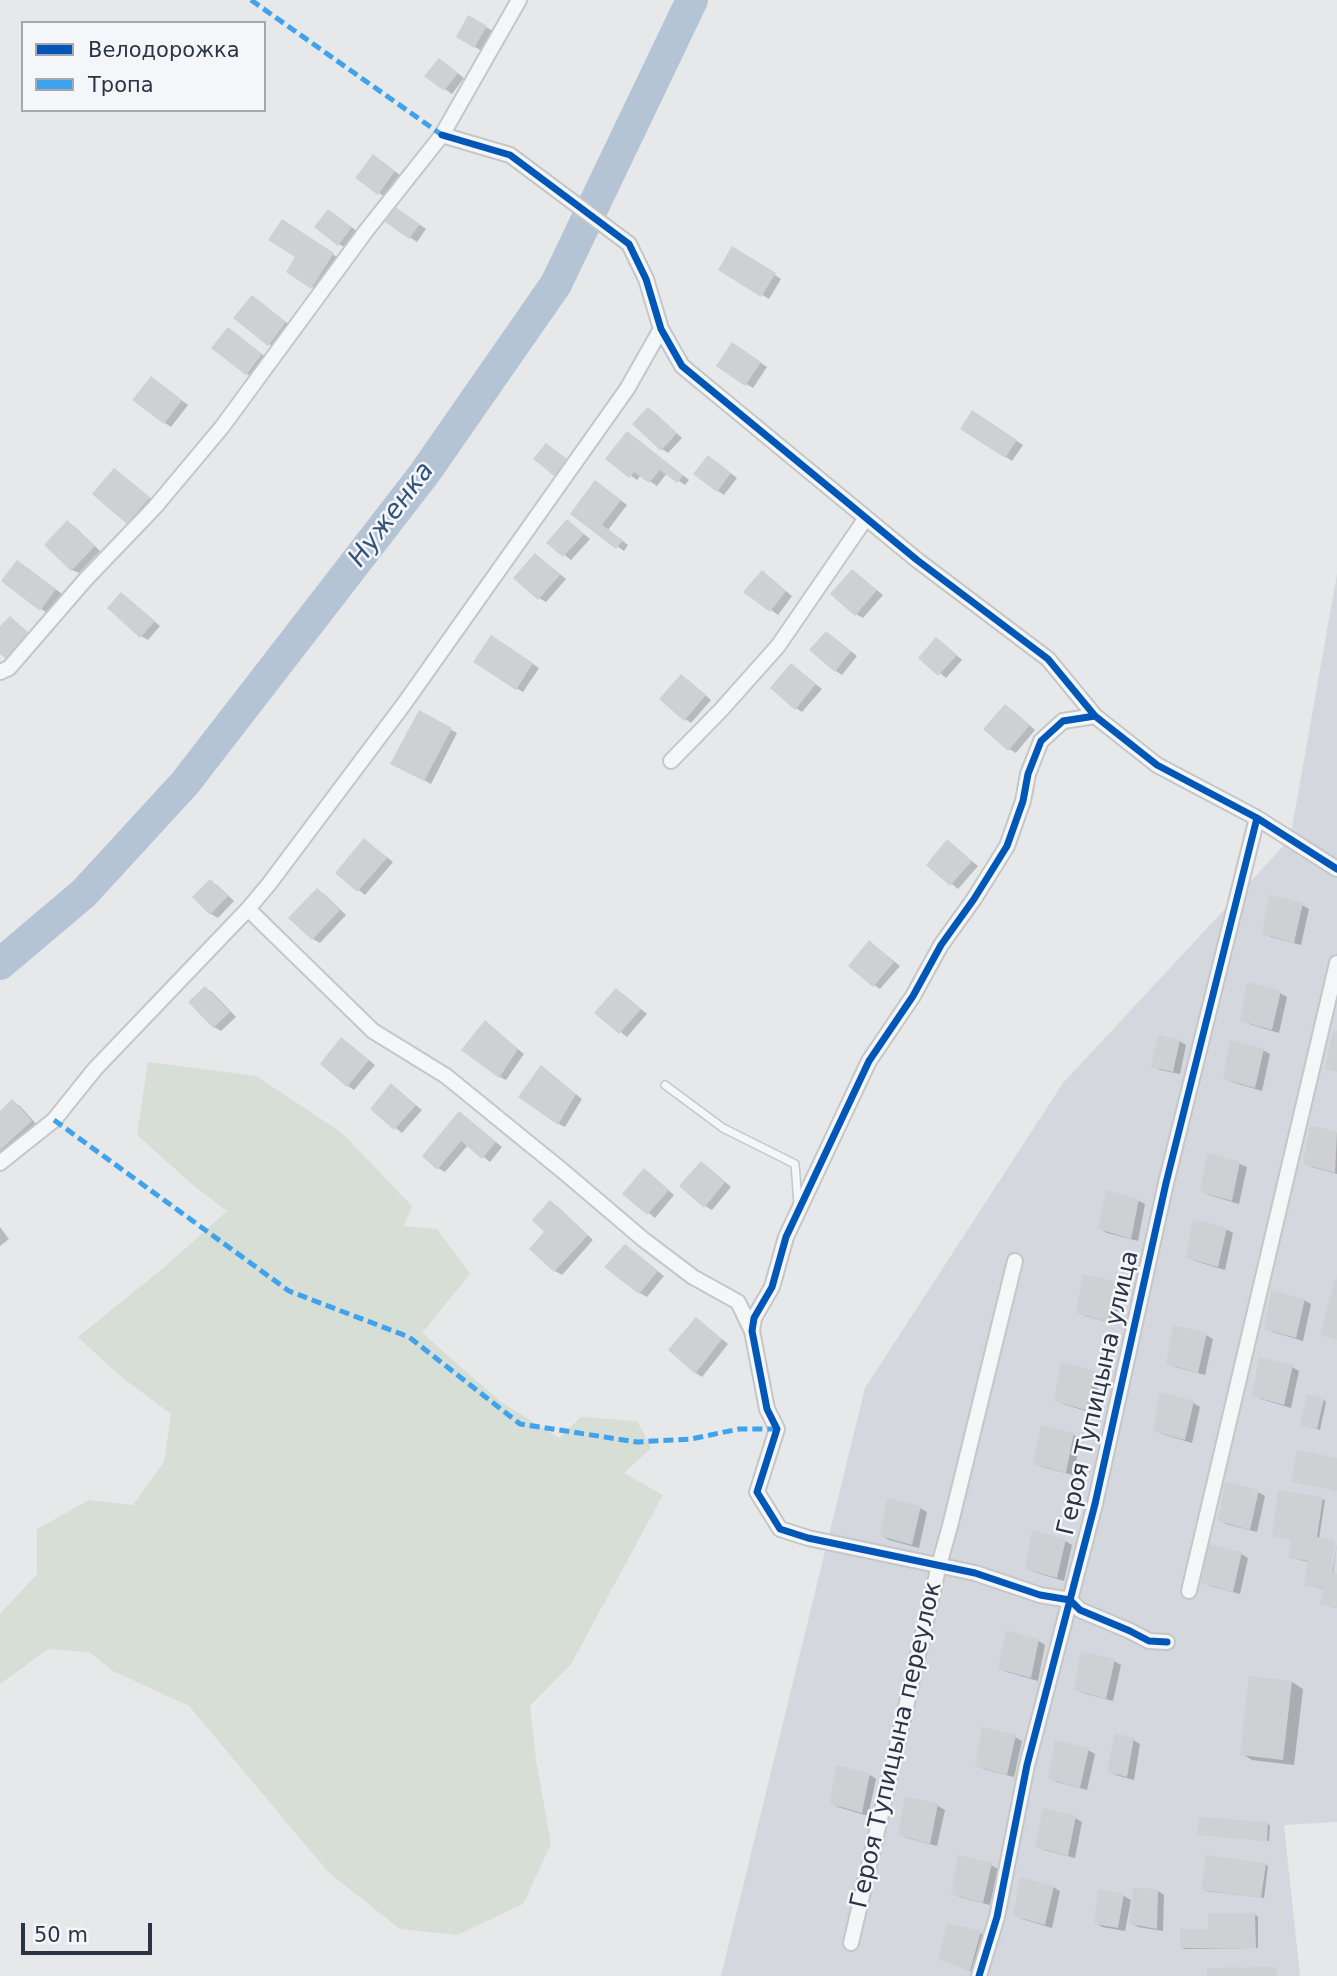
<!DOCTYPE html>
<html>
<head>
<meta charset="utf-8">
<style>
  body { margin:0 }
  #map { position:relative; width:1337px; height:1976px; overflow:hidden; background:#e6e8ea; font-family:"DejaVu Sans",sans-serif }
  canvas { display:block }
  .legend { position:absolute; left:21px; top:21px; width:245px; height:91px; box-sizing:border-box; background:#f4f6f9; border:2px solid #a4a8b1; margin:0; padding:9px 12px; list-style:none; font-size:21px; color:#2b3445 }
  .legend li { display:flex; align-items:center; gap:14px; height:35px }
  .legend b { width:35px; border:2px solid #a4a8b1 }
  .scale { position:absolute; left:21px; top:1923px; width:131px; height:32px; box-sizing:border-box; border:4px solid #2b3445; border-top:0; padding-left:9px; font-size:21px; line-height:24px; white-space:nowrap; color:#2b3445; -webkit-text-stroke:5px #f4f6f9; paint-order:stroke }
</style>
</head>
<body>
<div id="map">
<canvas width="1337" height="1976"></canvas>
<ul class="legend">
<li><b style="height:9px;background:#0057b8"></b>Велодорожка</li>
<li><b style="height:9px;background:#3ea3ec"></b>Тропа</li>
</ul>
<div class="scale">50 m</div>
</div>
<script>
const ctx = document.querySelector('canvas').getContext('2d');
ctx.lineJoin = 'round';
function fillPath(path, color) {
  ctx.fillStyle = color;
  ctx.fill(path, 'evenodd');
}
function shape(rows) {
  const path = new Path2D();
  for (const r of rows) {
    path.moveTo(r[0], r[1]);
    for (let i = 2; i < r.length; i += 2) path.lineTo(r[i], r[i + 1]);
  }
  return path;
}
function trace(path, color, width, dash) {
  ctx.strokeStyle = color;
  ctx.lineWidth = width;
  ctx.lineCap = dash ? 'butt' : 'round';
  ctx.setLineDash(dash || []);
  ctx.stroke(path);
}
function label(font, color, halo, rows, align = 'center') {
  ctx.font = font + ' "DejaVu Sans",sans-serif';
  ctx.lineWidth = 5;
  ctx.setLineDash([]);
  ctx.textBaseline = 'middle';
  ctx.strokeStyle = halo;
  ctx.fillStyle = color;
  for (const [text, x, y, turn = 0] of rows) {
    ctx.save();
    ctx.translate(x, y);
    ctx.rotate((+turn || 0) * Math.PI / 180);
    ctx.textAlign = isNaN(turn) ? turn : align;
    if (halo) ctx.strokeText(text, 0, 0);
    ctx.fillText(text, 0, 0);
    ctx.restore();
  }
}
const built = shape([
  [1337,574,1337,1822,1284,1825,1300,1976,721,1976,865,1388,1063,1083,1290,839]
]);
const green = shape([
  [148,1062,256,1076,341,1132,412,1206,404,1226,437,1229,470,1274,422,1333,501,1402,559,1438,581,1417,614,1419,638,1422,651,1448,624,1473,663,1495,571,1664,530,1706,536,1760,551,1844,523,1904,457,1935,400,1929,328,1872,189,1706,113,1671,89,1652,48,1649,0,1684,0,1614,37,1574,37,1529,89,1500,133,1505,164,1462,171,1414,120,1376,78,1337,167,1265,227,1211,193,1185,137,1135]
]);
const shadow = shape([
  [469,18,493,31,482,51,458,37],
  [446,64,464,78,452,94,427,76],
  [380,160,401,176,385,197,379,193],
  [403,213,426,229,417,242,387,222],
  [335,215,358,232,346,248,339,244],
  [289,225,340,259,318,291,312,287,298,257],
  [733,249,781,279,769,299,720,269],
  [259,301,292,327,276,348,269,344],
  [235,333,268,359,253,377,247,374],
  [739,348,767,367,753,388,746,384],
  [158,382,188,405,171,427,165,423],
  [649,409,655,413,682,438,668,453,662,449],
  [979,416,1023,445,1012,461,962,428],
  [634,437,689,480,685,485,667,473,657,486,641,475,637,480,608,459],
  [553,449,573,464,562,478,555,474],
  [715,461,737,478,724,495,718,491],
  [114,470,155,502,135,527,94,494],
  [602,486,627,505,608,530,628,545,624,551,572,514],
  [568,521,590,539,571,560,549,543],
  [67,522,74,526,100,551,79,573,72,570,46,545],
  [536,555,566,579,546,602,539,598],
  [25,566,62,594,47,613,41,609],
  [853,571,883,595,863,618,856,614],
  [763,572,792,596,778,615,746,592],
  [122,594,160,626,148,640,141,636],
  [10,618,35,638,14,662,0,651,0,629],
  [833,637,857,656,842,675,836,671],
  [498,641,539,668,523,692,516,688],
  [943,643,962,660,946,678,920,657],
  [792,665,822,689,802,712,796,708],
  [688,680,711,700,691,723,685,719],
  [1012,710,1035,730,1016,753,1009,749],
  [419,713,457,733,431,784,393,763],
  [365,840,393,862,365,895,337,873],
  [948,842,978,866,958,889,928,865],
  [210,881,217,885,234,901,218,918,211,914],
  [317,890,324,894,346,915,320,943,313,939,291,918],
  [1302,905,1309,909,1301,945,1271,937,1264,933],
  [870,942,900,966,880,989,874,985],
  [205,988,212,992,236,1017,221,1031,214,1027],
  [1280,993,1287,997,1279,1033,1249,1024,1242,1020],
  [623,994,647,1014,627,1037,597,1013],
  [485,1022,524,1054,506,1080,500,1077],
  [1179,1041,1186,1045,1180,1074,1160,1070,1153,1066],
  [348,1043,375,1065,354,1090,348,1086],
  [1263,1050,1270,1054,1262,1091,1232,1082,1225,1078],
  [548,1072,582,1099,565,1127,559,1124],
  [392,1086,422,1110,402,1133,372,1109],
  [13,1102,20,1106,38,1126,0,1160,0,1113],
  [466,1117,502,1147,490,1162,468,1145,445,1172,438,1168],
  [1312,1127,1337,1133,1337,1174,1312,1167,1305,1163],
  [1208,1156,1240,1164,1247,1167,1239,1204,1209,1195,1202,1191],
  [708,1167,731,1187,712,1210,705,1206],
  [651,1175,674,1195,655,1218,625,1194],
  [1139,1201,1145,1204,1138,1241,1107,1233,1100,1229],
  [551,1202,557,1206,593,1240,562,1275,555,1271],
  [0,1227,9,1239,0,1246],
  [1226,1229,1233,1233,1225,1270,1195,1261,1188,1257],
  [632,1250,664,1276,647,1297,640,1293],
  [1116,1284,1123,1288,1115,1324,1085,1316,1078,1312],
  [1304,1300,1311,1304,1303,1341,1273,1332,1266,1328],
  [697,1319,728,1344,702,1377,696,1373],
  [1206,1335,1213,1339,1205,1375,1175,1367,1168,1363],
  [1292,1367,1299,1371,1291,1408,1261,1399,1254,1395],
  [1094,1372,1101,1376,1093,1413,1063,1404,1056,1400],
  [1324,1400,1326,1402,1320,1430,1302,1425],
  [1193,1403,1200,1407,1192,1443,1162,1434,1155,1430],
  [1042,1427,1074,1435,1081,1439,1073,1475,1042,1467,1035,1463],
  [1258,1492,1265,1496,1257,1532,1226,1524,1219,1520],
  [1322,1499,1325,1500,1319,1539,1328,1580,1331,1581,1337,1543,1333,1574,1337,1575,1337,1608,1322,1604,1325,1589,1309,1586,1309,1562,1290,1558],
  [920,1508,927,1512,919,1548,889,1540,882,1536],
  [1065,1541,1072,1545,1064,1581,1034,1572,1027,1568],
  [1241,1554,1248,1558,1240,1594,1210,1586,1203,1582],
  [1039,1641,1045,1645,1038,1681,1007,1672,1000,1668],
  [1114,1661,1121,1665,1113,1701,1083,1693,1076,1689],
  [1292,1682,1303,1689,1294,1765,1252,1760,1242,1754],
  [1015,1737,1022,1741,1014,1777,984,1769,977,1765],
  [1133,1740,1140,1744,1134,1780,1116,1775,1109,1771],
  [1088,1750,1095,1754,1087,1790,1057,1782,1050,1778],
  [870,1775,876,1779,868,1816,838,1807,831,1803],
  [906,1798,938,1806,945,1810,937,1846,907,1838,900,1834],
  [1075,1818,1082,1822,1075,1858,1044,1850,1037,1846],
  [1268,1824,1270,1826,1269,1841,1202,1835],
  [1265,1864,1268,1866,1264,1898,1205,1891],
  [991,1865,998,1869,990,1905,960,1897,953,1893],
  [1053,1887,1060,1891,1052,1928,1022,1919,1015,1915],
  [1099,1891,1124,1896,1131,1900,1125,1931,1102,1927,1096,1923],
  [1158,1891,1164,1895,1163,1931,1138,1927,1131,1923],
  [1255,1915,1258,1917,1258,1948,1184,1949,1181,1947,1210,1931],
  [980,1933,987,1937,977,1974,940,1958]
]);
const river = shape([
  [0,964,84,893,185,783,424,474,556,284,692,0]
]);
const building = shape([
  [468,15,487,26,474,48,456,37],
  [439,58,458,73,444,91,424,76],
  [373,154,395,171,378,195,355,178],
  [395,207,420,224,409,239,385,222],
  [328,209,352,227,338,246,314,227],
  [282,219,334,253,311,289,286,272,295,257,268,240],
  [732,246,776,273,761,297,718,270],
  [252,295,286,322,268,346,233,318],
  [228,327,262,354,246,375,211,348],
  [732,342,761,362,745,386,716,366],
  [151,376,182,400,164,424,132,400],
  [648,407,677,433,661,451,632,424],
  [972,410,1017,440,1005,458,960,429],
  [627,431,683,475,677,483,660,470,649,483,634,472,629,478,605,459],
  [546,443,567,459,554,476,533,459],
  [708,455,731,473,717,492,693,474],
  [114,468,150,497,127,524,92,494],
  [595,480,621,500,602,525,623,540,616,549,570,514],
  [567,519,584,534,563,557,546,543],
  [67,520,95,546,71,571,44,545],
  [535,553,560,575,538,600,513,578],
  [17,560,56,589,40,611,1,581],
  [852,569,877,590,855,616,830,594],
  [762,570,786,591,770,612,743,592],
  [121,592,155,621,140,638,107,608],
  [10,616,29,633,6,659,0,654,0,626],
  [826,631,851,651,835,672,809,650],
  [491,635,533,663,516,690,473,662],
  [936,637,957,655,938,676,918,658],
  [791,663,816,684,795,710,770,688],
  [681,674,706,695,684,721,659,699],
  [1005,704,1030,725,1008,751,983,729],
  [419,710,452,728,424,781,390,764],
  [364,838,387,858,357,892,335,873],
  [947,839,972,861,950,886,926,865],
  [210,879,228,896,210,915,192,897],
  [317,888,340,910,312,940,288,918],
  [1269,895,1303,903,1294,943,1262,934],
  [869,940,894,962,873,987,848,966],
  [1247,982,1281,991,1272,1030,1240,1021],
  [205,986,230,1012,213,1028,188,1002],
  [616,988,641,1009,619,1034,594,1013],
  [485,1020,518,1049,499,1078,461,1050],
  [1333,1030,1337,1031,1337,1072,1325,1069],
  [1158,1035,1180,1040,1173,1072,1151,1067],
  [341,1037,369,1060,347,1087,320,1064],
  [1230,1040,1264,1049,1255,1088,1223,1079],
  [541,1065,576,1094,558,1125,518,1097],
  [391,1083,416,1105,394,1130,370,1109],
  [12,1099,32,1121,0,1150,0,1111],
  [459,1111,496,1142,482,1159,461,1141,437,1170,422,1156],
  [1310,1125,1337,1132,1335,1173,1303,1164],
  [1207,1153,1240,1162,1232,1201,1200,1192],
  [701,1161,725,1182,704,1208,679,1186],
  [644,1168,669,1190,647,1215,622,1194],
  [1106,1190,1139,1199,1131,1239,1098,1229],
  [550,1200,588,1235,554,1272,529,1249,544,1232,532,1220],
  [1193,1219,1227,1228,1218,1267,1186,1258],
  [625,1244,658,1271,639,1294,604,1267],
  [1083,1274,1117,1282,1108,1322,1076,1313],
  [1335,1279,1337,1280,1337,1340,1320,1335],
  [1271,1290,1305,1299,1296,1338,1264,1329],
  [696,1317,722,1339,695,1374,668,1350],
  [1173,1325,1207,1333,1198,1373,1166,1364],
  [1259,1357,1293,1365,1284,1405,1252,1396],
  [1061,1362,1095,1371,1086,1410,1054,1401],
  [1160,1392,1194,1401,1185,1440,1153,1431],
  [1307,1394,1324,1399,1317,1429,1300,1425],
  [1041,1425,1074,1433,1066,1473,1033,1464],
  [1297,1450,1337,1458,1337,1491,1291,1482],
  [1225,1482,1259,1490,1250,1530,1218,1521],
  [1278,1490,1323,1497,1317,1537,1335,1540,1331,1572,1337,1573,1337,1608,1320,1605,1323,1588,1304,1586,1308,1561,1288,1558,1291,1539,1272,1536],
  [887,1498,921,1506,912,1545,880,1536],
  [1032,1530,1066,1539,1057,1578,1025,1569],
  [1208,1544,1242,1552,1233,1592,1201,1583],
  [1006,1630,1039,1639,1031,1678,998,1669],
  [1081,1651,1115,1659,1106,1699,1074,1690],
  [1249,1676,1292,1681,1283,1760,1240,1755],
  [982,1727,1016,1735,1007,1775,975,1766],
  [1115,1733,1134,1738,1127,1777,1107,1772],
  [1055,1740,1089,1748,1080,1788,1048,1779],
  [836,1765,870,1773,862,1813,830,1804],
  [905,1796,938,1804,930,1844,898,1835],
  [1043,1808,1076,1816,1068,1856,1035,1847],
  [1199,1817,1268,1822,1267,1841,1197,1835],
  [958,1855,992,1863,983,1903,951,1894],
  [1206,1855,1266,1863,1261,1898,1201,1890],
  [1020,1877,1054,1886,1045,1925,1013,1916],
  [1133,1888,1158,1889,1157,1929,1130,1924],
  [1098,1889,1124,1894,1118,1928,1094,1924],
  [1208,1913,1255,1913,1256,1948,1180,1948,1180,1929,1208,1929],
  [947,1923,981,1931,970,1971,938,1959],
  [1276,1967,1277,1976,1207,1976,1207,1968]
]);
const service = shape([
  [665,1085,723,1128,795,1164,798,1203]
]);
const minor = shape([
  [442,135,510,155,629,244,646,279,661,329,682,366,917,560,1048,659,1095,716,1157,765,1257,818,1337,869],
  [0,672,9,668,86,579,155,507,222,427,366,231,442,135,519,0],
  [1095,716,1063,721,1041,741,1028,774,1023,801,1007,846,974,899,941,945,913,996,869,1061,786,1237,772,1287,754,1318,752,1331,767,1409,777,1429,757,1492,780,1529,808,1538,975,1573,1040,1595,1070,1600,1080,1610,1130,1631,1149,1641,1167,1642],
  [671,761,721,710,778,646,866,518],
  [248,909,373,1031,446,1076,564,1172,644,1240,693,1277,738,1302,752,1331],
  [0,1163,54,1120,95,1069,248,909,269,884,404,704,627,389,661,329],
  [1189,1591,1337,963],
  [851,1943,939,1565,950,1526,1015,1261],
  [979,1976,997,1917,1027,1765,1095,1504,1166,1183,1257,818]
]);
const quiet = shape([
  [251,0,442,135],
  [54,1120,289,1291,409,1337,520,1424,637,1442,691,1439,739,1429,777,1429]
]);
const cycleway = shape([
  [442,135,510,155,629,244,646,279,661,329,682,366,917,560,1048,659,1095,716,1157,765,1257,818,1337,869],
  [1095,716,1063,721,1041,741,1028,774,1023,801,1007,846,974,899,941,945,913,996,869,1061,786,1237,772,1287,754,1318,752,1331,767,1409,777,1429,757,1492,780,1529,808,1538,975,1573,1040,1595,1070,1600,1080,1610,1130,1631,1149,1641,1167,1642],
  [979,1976,997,1917,1027,1765,1095,1504,1166,1183,1257,818]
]);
const streetNames = [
  ["Героя Тупицына улица",1099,1393,-77],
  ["Героя Тупицына переулок",897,1745,-77]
];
const waterNames = [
  ["Нуженка",392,515,-53]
];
fillPath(built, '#d4d7dd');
fillPath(green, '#d6ded6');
fillPath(shadow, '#0003');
trace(river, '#b4c4d5', 32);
fillPath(building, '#ced0d3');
trace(service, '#c4c6c8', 10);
trace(minor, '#c4c6c8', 18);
trace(service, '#f5f6f7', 7);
trace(minor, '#f5f6f7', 14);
trace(quiet, '#3ea3ec', 5, [10, 5]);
trace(cycleway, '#0057b8', 7);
label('24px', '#2b3445', '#f4f6f9', streetNames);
label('italic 26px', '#34527a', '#f4f6f9', waterNames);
</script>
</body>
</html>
